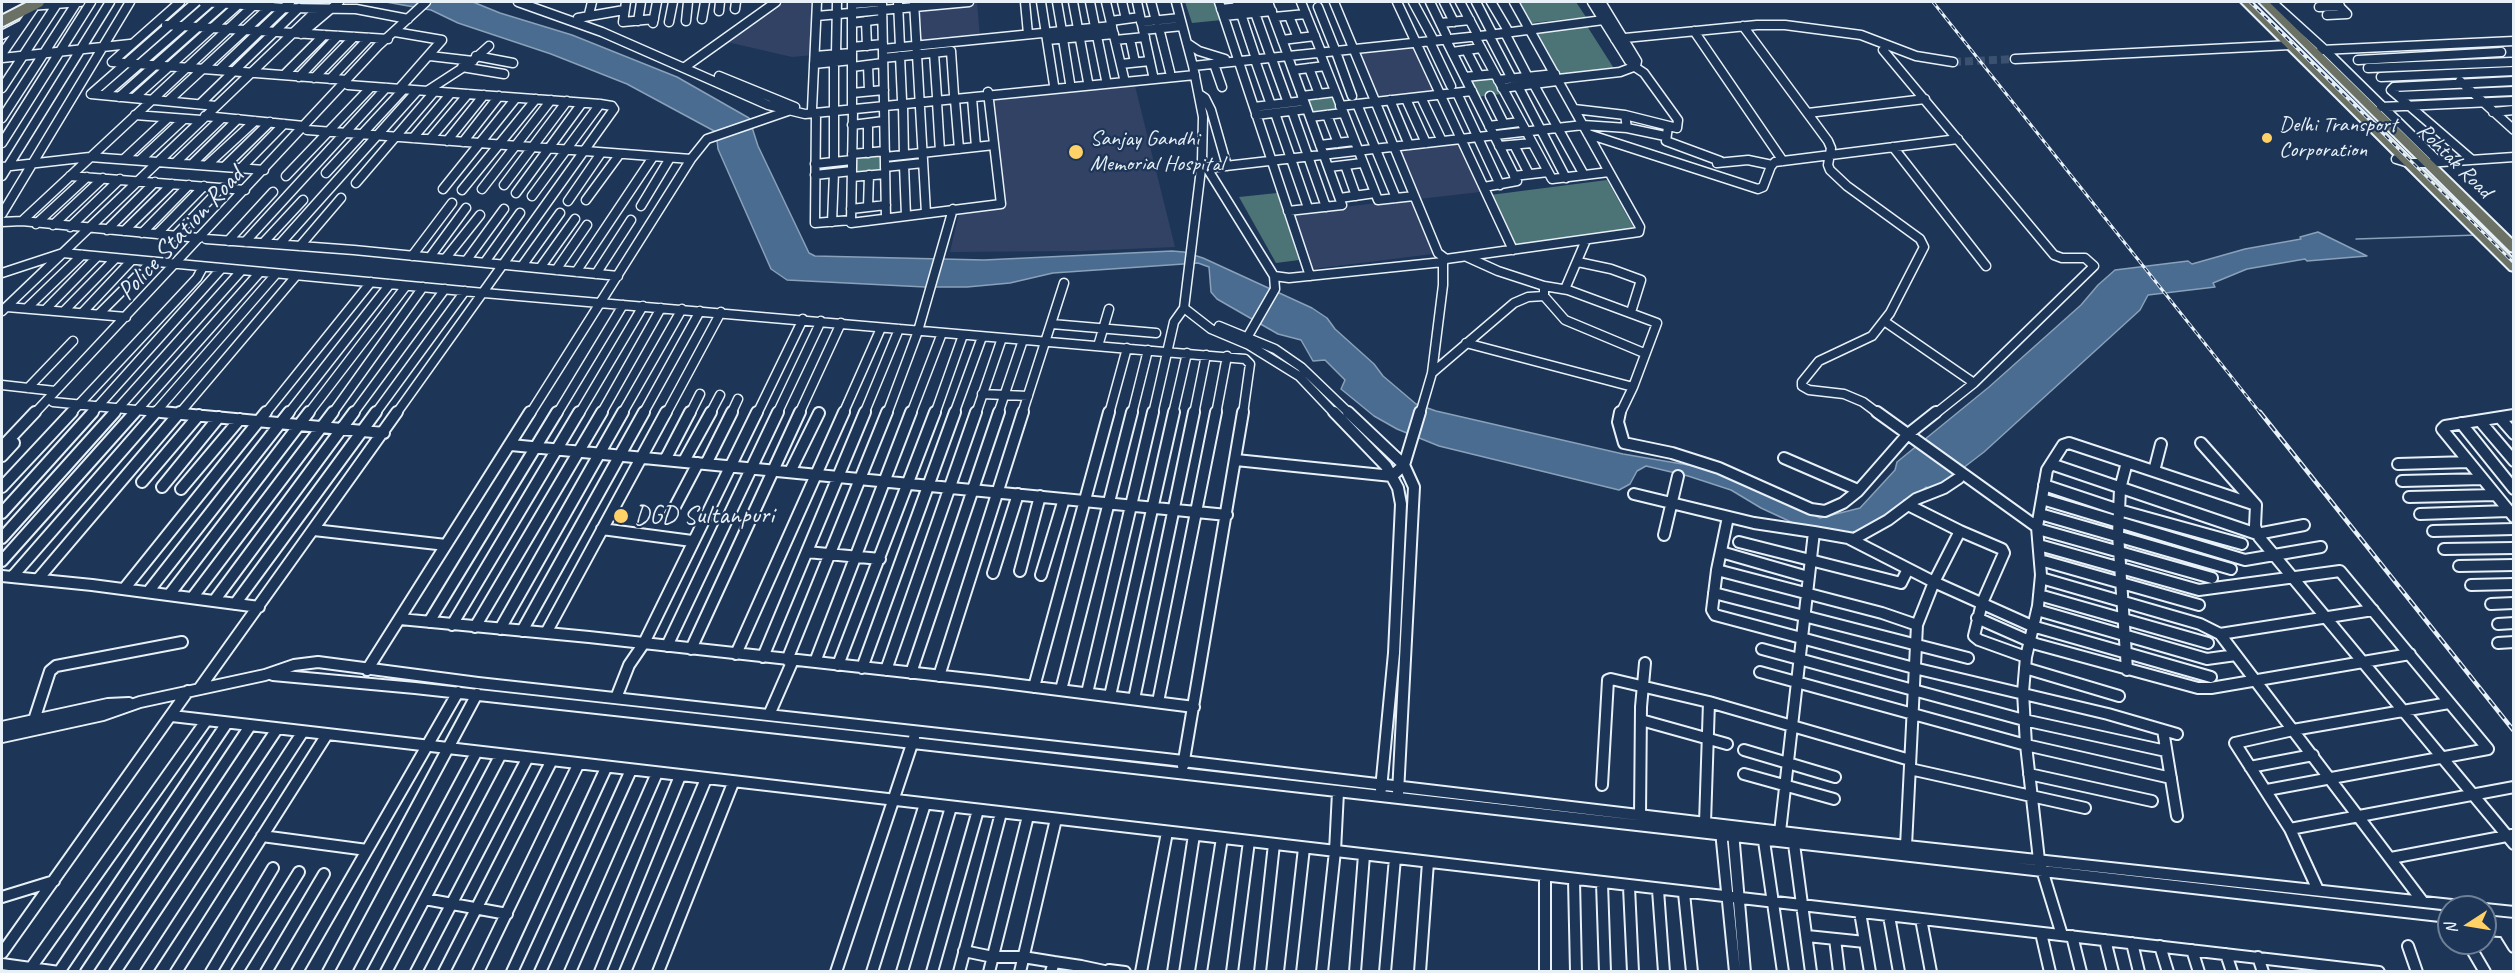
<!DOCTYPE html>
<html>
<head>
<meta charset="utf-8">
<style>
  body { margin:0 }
  #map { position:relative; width:2515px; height:973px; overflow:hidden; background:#1d3557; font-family:Caveat,sans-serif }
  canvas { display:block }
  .frame { position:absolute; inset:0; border:3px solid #e8f1f8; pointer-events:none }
  .north { position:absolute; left:2437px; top:895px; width:60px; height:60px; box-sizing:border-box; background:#1d3557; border:2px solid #6e8097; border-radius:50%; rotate:258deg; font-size:16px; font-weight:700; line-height:24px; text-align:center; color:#e8f1f8 }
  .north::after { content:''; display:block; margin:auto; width:21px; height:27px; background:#ffd166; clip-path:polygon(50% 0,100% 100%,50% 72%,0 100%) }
</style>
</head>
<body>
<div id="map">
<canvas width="2515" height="973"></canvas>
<div class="frame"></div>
<div class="north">N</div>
</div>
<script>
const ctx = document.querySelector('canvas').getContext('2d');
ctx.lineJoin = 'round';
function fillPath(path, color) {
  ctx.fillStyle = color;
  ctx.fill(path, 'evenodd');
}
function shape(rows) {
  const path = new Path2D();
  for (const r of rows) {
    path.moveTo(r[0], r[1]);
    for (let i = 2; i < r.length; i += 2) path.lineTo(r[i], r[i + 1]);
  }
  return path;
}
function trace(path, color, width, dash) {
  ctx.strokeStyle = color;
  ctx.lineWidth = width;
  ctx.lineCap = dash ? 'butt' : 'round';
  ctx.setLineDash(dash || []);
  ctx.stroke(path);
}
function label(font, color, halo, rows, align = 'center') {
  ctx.font = font + ' Caveat,sans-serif';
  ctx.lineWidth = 4.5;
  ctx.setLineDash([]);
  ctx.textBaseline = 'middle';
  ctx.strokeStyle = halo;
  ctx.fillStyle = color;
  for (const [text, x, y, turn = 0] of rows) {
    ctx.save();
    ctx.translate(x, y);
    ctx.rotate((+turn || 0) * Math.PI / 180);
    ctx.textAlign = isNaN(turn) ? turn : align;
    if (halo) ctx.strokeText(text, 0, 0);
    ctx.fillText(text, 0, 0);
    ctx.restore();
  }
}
const built = shape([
  [816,2,813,55,792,57,727,42,783,3],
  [977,2,980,38,920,44,918,8],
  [1417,48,1439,94,1377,101,1359,54],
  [1135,86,1175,247,1082,251,950,252,959,213,1007,206,993,99],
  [1458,143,1480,192,1419,199,1400,150],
  [1410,199,1433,254,1312,269,1294,213]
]);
const green = shape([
  [1185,2,1217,2,1222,20,1192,23],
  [1520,2,1576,2,1586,17,1532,23],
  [1587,26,1615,70,1560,74,1537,32],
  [1492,75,1502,94,1476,97,1466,78],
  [1331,93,1339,113,1311,116,1304,96],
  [883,152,884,173,854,177,854,155],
  [1607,180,1635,230,1515,246,1490,195],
  [1277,193,1299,260,1276,263,1239,197]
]);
const water = shape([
  [386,2,473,2,500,13,572,35,677,77,749,118,758,146,809,253,815,256,984,260,1172,251,1184,252,1203,258,1312,308,1327,318,1335,329,1374,364,1383,376,1416,404,1436,411,1623,454,1700,467,1736,478,1820,518,1860,508,1895,470,1897,462,1989,387,2081,305,2098,285,2115,270,2188,261,2192,264,2245,249,2301,239,2300,237,2318,232,2367,256,2307,261,2305,259,2247,269,2213,283,2215,287,2148,295,2140,310,1984,452,1933,491,1926,487,1882,524,1857,536,1804,528,1761,508,1731,490,1688,476,1646,466,1637,471,1630,484,1619,490,1439,446,1397,429,1374,416,1341,389,1345,380,1325,360,1313,361,1301,340,1278,334,1217,299,1211,292,1209,267,1198,263,1053,273,1010,283,967,287,925,287,787,280,771,269,718,149,716,132,627,84,551,54,458,23,431,10,386,2]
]);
const stream = shape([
  [2356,239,2478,235]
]);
const minorTunnel = shape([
  [1953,62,2015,59]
]);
const minorFar1 = shape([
  [180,2,112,62,347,80],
  [196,2,91,94,216,106],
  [203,2,284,8,356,9,408,19],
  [518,2,602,32,768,105,805,114,1195,75],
  [626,2,623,22,654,19],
  [852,2,852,106],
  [882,2,884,102],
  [898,2,900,47],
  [914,2,926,213],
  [1025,2,1028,34],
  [1041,2,1054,85],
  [1057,2,1062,31],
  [1073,2,1088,82],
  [1090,2,1095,27],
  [1106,2,1124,78],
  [1122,2,1126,19],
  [1137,2,1153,75],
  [1151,2,1156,21],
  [1176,2,1193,66,1203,117,1202,161,1184,308,1211,329,1249,345,1299,376,1335,414],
  [1219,2,1310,276],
  [1237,2,1255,56],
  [1268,2,1287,53],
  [1301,2,1320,49],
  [1334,2,1438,253,1446,259],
  [1397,2,1513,250],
  [1413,2,1432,37],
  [1430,2,1446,35],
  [1444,2,1454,22],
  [1460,2,1476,32],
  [1476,2,1491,31],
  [1491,2,1507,29],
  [1592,2,1629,61,1636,66],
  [1601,2,1637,61,1636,66],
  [2272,2,2324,49,2439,162],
  [852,4,878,2],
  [31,6,80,2],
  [1318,7,1334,47],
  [2319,7,2340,6],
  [735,9,736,2],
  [1221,9,1269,4],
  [719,11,720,2],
  [1255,13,1270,55],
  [589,14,592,2],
  [2327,15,2347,14,2335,2],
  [817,16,969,2],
  [1224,16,1272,11],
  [1289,16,1298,38],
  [1274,17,1306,14],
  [578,18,624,10],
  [702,19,705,2],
  [638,21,641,2],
  [686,21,688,2],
  [866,21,867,46],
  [1111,21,1140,17],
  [669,22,673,2],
  [1141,22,1180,18],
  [653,23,657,2],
  [852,23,882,19],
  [1441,23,1470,20],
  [166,25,388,39],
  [1743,26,1828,141,1831,148,1828,165,1830,170,1847,186,1920,239,1924,247,1890,313,1872,336,1819,361,1802,382,1802,386,1809,390,1844,394,1863,402,1879,414],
  [1159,28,1170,72],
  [1143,30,1182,26],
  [1694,31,1783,161],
  [395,32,442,40,399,89],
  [1505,33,1528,77],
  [301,34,339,2],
  [2,35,21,25],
  [1489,35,1512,79],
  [1097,36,1106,80],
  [1475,37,1552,179,1609,172],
  [1063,39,1070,83],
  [1130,39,1135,62],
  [1615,39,1757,25,1785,25,1861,35,1916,56,1953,62],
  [1047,40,1114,34],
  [1115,40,1145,37],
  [1282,40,1315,36],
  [1446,40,1517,181,1484,187],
  [1430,42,1451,86],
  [1187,43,1199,51,1225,59],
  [852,47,883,44],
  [883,49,1112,26],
  [1466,50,1479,75],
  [1883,50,2054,255,2062,258,2085,258,2094,266,1974,383,1935,414],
  [2321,50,2514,41],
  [1336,52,1352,96],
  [1452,52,1481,48],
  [934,53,937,97],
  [1320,53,1378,200,1414,196],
  [2,54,35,6],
  [836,54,837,2],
  [430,56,473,61],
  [476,56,513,63],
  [815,56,852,53],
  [900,56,902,100],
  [1288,57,1342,205,1288,211],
  [2,58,130,44],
  [883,58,951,51,954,95],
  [1272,59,1288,103],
  [2015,59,2290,45],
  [1255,60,1271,105],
  [2358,60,2501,52],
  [834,62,834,108],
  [814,64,852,60],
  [1121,64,1150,61],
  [1214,64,1222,87],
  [868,65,869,91],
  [1193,66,1489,35,1611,19],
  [462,67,504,74],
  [685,67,776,2],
  [852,67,883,63],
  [1309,68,1319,94],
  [2368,68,2511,62],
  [219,70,290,2],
  [1293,70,1325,66],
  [284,75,324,35],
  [719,76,795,107],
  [299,77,338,36],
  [1465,77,1495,74],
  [2381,77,2514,71],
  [314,78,354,37],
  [330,79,369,38],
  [1558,79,1620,72,1636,66],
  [1498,80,1555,74],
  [2460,81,2514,130],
  [348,85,600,104,612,106,614,109,396,414],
  [1534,85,1584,175],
  [1518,86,1566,178],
  [2,88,57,4],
  [1502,88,1557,81],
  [427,91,470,63,489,46],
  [852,93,884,90],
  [1457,93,1500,185],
  [1199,94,1205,98,1211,110,1227,166],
  [104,95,211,2],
  [1302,96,1335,92],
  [1490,96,1504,124],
  [2399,96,2514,91],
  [119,97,225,3],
  [1421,97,1442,141],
  [134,98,239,4],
  [972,98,976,147],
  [1406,99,1426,143],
  [955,100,959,149],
  [1390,100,1409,145],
  [168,101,271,6],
  [937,102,940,151],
  [200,104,299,8],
  [1357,104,1396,198],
  [903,106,904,155],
  [1340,106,1472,91],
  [1254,107,1304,101],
  [2381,107,2514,101],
  [884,108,886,218],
  [812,109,817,2],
  [1574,109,1625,115,1677,128,1678,120,1644,73,1635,67],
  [853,111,851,223,1001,204,988,92],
  [1292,111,1326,207],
  [2493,112,2514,110],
  [834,113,834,162],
  [1275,113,1307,205],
  [1808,113,1925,99],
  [816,114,815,223,851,220],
  [135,115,201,120],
  [1256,115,1307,109],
  [1327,115,1338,143],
  [205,116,304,126],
  [1310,117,1343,113],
  [2,118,77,2],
  [868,123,868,153],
  [852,125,884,121],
  [1489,126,1520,122],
  [1668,127,1666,141,1720,161],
  [1627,128,1665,136],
  [307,130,691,159,530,414],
  [1588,134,1758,189,1763,187,1771,166,1775,162,1958,139],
  [413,138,451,93],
  [430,139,468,94],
  [447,141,484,95],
  [463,142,499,96],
  [2,143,91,2],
  [1320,145,1354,141],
  [1514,145,1529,174],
  [1499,146,1532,143],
  [1893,147,1986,266],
  [852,154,885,151],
  [885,157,994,145],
  [124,159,168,118],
  [691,159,707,139,788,111],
  [2396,159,2409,163,2427,163,2514,157],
  [2471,159,2391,90,2394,87,2514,81],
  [140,160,184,119],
  [175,163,222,118],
  [1717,163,1748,160,1772,165],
  [192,164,238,119],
  [815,164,852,160],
  [207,165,255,121],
  [904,165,906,216],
  [1205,165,1274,276,1289,278,1443,262],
  [1345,165,1356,196],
  [225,166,270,122],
  [2,167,90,157,264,170],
  [885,167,923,163],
  [1329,167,1362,163],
  [241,168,284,124],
  [1208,168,1583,125,1627,128,1625,115],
  [326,173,403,90],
  [815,175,852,171],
  [2,176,110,2],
  [70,176,245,190],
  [286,176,371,87],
  [1514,176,1548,172],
  [852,177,885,174],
  [356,183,434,92],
  [504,185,567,101],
  [443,189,516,98],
  [482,189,551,100],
  [462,190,536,99],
  [516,193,582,103],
  [532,196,600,104],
  [1340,198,1375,193],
  [586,200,619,155],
  [568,201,601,153],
  [641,206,670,158],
  [868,207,869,175],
  [851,209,886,205],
  [2,214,130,2],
  [22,221,254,5],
  [2,222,22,221,199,238],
  [832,222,834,173],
  [36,224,87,177],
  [53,225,103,178],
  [70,227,120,179],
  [107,230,155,182],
  [124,231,172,184],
  [142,233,189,185],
  [157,234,204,186],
  [175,236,221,188],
  [206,239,354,250,618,276],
  [228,241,273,192],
  [245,242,386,88],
  [263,243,303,200],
  [280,244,417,91],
  [300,246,341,198],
  [412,256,452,203],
  [430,257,466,208],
  [1467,257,1498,271,1544,286,1544,296,1565,320,1644,353],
  [445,259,480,215],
  [466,261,504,209],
  [485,262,520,213],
  [1578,262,1611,269,1641,280,1631,312],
  [522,266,560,213],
  [540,268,575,219],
  [556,270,587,225],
  [576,272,653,157],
  [2,273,63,253,484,293,1245,359,1250,364,1243,414],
  [596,274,631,220],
  [1544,286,1568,290,1657,323,1633,387,1620,414],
  [1565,289,1586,240],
  [7,307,126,317],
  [27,308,82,255],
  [45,310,97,257],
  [2,311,318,9],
  [64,311,115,259],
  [82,313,131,261],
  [99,314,150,263],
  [1884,321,1974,383],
  [1052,324,1156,333],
  [1219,326,1275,349,1301,367,1350,414],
  [1248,336,1275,289,1274,276],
  [1466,343,1633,387],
  [1098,346,1109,309],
  [1432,373,1514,303,1528,297,1544,296],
  [2,385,55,391],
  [28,388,73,341],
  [982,394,1028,396],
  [53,402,177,414],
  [34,414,378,46,426,2],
  [70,414,197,278,203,267],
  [91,414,221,269],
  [113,414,241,271],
  [134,414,260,272],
  [154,414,276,274],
  [179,414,296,276],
  [265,414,371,282],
  [288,414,390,284],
  [308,414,406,286],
  [332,414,423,287],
  [353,414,445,289],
  [375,414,465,291],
  [557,414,623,305],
  [579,414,643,306],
  [601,414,661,308],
  [622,414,682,309],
  [643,414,700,311],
  [666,414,721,312],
  [690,414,700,394],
  [710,414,720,395],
  [731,414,738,399],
  [757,414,803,319],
  [777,414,821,321],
  [799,414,841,323],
  [843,414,881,328],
  [864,414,899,329],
  [887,414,918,331,953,209],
  [911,414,942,333],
  [935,414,963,335],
  [954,414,982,337],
  [976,414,1002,338],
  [998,414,1023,340],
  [1022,414,1064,283],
  [1109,414,1127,348],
  [1132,414,1148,350],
  [1153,414,1174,322,1184,308],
  [1173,414,1187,353],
  [1194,414,1206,355],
  [1216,414,1227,356],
  [1420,414,1432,373,1443,285,1443,262,1446,259,1639,232,1640,227,1514,2]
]);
const minor = shape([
  [161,412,384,433],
  [1334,412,1386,466,1398,488,1401,504,1394,653,1381,789],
  [1348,412,1404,465,1414,487,1398,793],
  [1620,412,1618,422,1624,443,1672,453,1719,468,1811,509,1825,511,1843,503,1858,491,1907,435,1936,412],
  [1877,412,2037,527],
  [2514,415,2445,426,2442,429,2514,517],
  [2500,418,2514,434],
  [2480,421,2514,461],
  [2461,423,2514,489],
  [2201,443,2256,505,2255,526,2259,537,2514,844],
  [511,445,1227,515],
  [2,447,35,412],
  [2,456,14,443],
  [1784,458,1858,490],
  [665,460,690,412],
  [1236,460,1392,476,1404,465,1420,412],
  [684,461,711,412],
  [2127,462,2120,489,2118,534,2127,670],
  [706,464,732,412],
  [2051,464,2257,534,2304,525],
  [2398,464,2469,462],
  [2154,471,2161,444],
  [790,472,819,413],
  [2402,481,2483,479],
  [142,482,199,415],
  [2044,485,2119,510,2242,544],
  [2,487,72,412],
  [162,487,219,417],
  [181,489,240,419],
  [1634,494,1754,523,1814,532],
  [2409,497,2496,495],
  [2042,499,2245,560,2321,547],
  [2,513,93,412],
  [2040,514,2231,569],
  [2420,514,2509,511],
  [1728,517,1717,570,1712,610,1715,615,1914,668,2108,714,2177,734],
  [669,518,698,463],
  [602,529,692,541],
  [2038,529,2212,578],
  [314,530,446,545],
  [1960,531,2002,549,2004,553,1982,603,1974,636,1979,640,2026,657],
  [2433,531,2514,529],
  [1664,535,1678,476],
  [2,538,115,412],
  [1850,539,1934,582,2032,626,2211,677],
  [1739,542,1901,583,1908,569],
  [2039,545,2199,590,2340,571,2488,749],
  [2444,549,2514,548],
  [807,552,880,559],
  [1721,552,1808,577],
  [2040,560,2199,605],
  [2,561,135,412],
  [2459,566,2514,565],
  [1717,570,1882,613,1917,625],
  [1020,571,1040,496],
  [993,573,1018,494],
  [1041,575,1064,499],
  [2,576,92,585,259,607],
  [12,577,156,412],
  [2041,578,2200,624,2220,634],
  [38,579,180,412],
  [2471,585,2514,584],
  [124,589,266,412],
  [148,592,289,412],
  [1714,593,1968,658],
  [169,595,309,412],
  [2039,595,2208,643],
  [192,598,333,412],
  [214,601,354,412],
  [235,604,376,412],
  [2491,604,2514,603],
  [2037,610,2207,659,2236,655],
  [2373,610,2220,634,2423,902],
  [1977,618,2036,644,2198,688,2211,688,2410,654],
  [400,619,589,637,988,681,1194,707],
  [429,622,557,412],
  [2498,624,2514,623],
  [452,625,579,412],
  [475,627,602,412],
  [500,629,623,412],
  [522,631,644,412],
  [546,633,666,412],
  [2498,643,2514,642],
  [667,646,778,412],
  [691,649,800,412],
  [1762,649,2024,720,2166,751],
  [736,654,844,412],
  [763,657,865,412],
  [787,660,887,412],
  [815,662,911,412],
  [838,665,935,412],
  [862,668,955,412],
  [2025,668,2119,696],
  [367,670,530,412],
  [886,670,976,412],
  [1760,672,2026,745,2171,778],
  [911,673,999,412],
  [273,675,415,688,869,738,2449,917],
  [939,676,1023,412],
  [1034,687,1109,412],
  [199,689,397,412],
  [1061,690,1132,412],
  [1087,693,1153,412],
  [1110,696,1174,412],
  [616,698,629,665,644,643,757,412],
  [1134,699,1194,412],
  [1158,702,1216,412],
  [769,715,793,660],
  [172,716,2379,972],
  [34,720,50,671,56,666,182,642],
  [1641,720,1727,744],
  [2,727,108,704,129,703],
  [2163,730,2177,816],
  [2,737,103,715,140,702,265,675,294,665,318,662,478,683,1166,759,1824,837,2470,907],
  [1744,750,1835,777],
  [1183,766,1243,412],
  [2250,767,2313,755],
  [1910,769,2085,808],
  [1744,774,1834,799],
  [2029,774,2152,801],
  [1602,785,1608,680,1611,679,1709,702,1910,760],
  [2267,790,2488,749],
  [1640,816,1641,707,1645,663],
  [1705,823,1709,702],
  [2290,829,2514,787],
  [1721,831,1735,972],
  [1733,832,1745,972],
  [1780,832,1814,532,1854,539,1888,520,1916,499,1944,488,1959,478],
  [262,836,367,850],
  [1764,841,1783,972],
  [1794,844,1811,972],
  [1906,846,1917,625,1934,582,1960,531,1908,505],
  [2391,858,2512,835],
  [1545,876,1545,972],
  [1574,880,1576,972],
  [1602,883,1605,972],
  [1629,887,1633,972],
  [1658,890,1664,972],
  [2318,890,2290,829,2235,743,2293,730,2449,703],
  [1684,893,1692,972],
  [2,897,54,881],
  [425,899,507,914],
  [2485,909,2514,912],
  [1860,912,1870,972],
  [1889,916,1899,972],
  [1921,919,1931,972],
  [2485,921,2514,924],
  [2485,930,2514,932],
  [2504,931,2514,947],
  [2041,933,2050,972],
  [2062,935,2039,860,2026,745,2023,692,2026,657,2038,606,2041,575,2037,527,2047,470,2063,445,2069,443,2256,505],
  [1807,936,1865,942],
  [2072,936,2081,972],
  [1835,939,1839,972],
  [2105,940,2113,972],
  [2132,943,2139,972],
  [2468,943,2485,972],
  [2160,946,2168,972],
  [2408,946,2417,972],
  [2192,950,2199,972],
  [964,951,993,957,1023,957,1054,962,1051,972],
  [2,953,188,691],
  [2226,954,2232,972],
  [2258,957,2263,972],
  [1054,962,1081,966,1080,972],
  [2,964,59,972],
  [1081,966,1109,972],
  [1109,970,1125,972],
  [28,972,206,721],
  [59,972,227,723],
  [86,972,250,726],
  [115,972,277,729],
  [146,972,302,733],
  [176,972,326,736],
  [211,972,273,868],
  [237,972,299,872],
  [266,972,324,874],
  [297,972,458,692],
  [328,972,477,694],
  [359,972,476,753],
  [386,972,500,756],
  [416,972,527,759],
  [444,972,551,762],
  [478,972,578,765],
  [512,972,606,768],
  [540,972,631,770],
  [570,972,657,773],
  [600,972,680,776],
  [625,972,706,779],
  [658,972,733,783],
  [836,972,914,738],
  [872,972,925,804],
  [902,972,951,807],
  [932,972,978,810],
  [959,972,1001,813],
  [989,972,1028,816],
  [1020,972,1056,819],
  [1141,972,1167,832],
  [1173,972,1194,835],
  [1201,972,1222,838],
  [1232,972,1249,841],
  [1260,972,1274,844],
  [1290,972,1304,848],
  [1322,972,1335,851,1338,792],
  [1355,972,1364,855],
  [1385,972,1395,858],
  [1420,972,1428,862]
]);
const major = shape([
  [2,21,39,2]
]);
const highway = shape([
  [2241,2,2251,2,2514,260,2514,271,2510,270,2241,2],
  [2259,2,2269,2,2514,241,2514,252,2510,251,2259,2]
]);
const railFar1 = shape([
  [1933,2,2261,414],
  [2250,2,2514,263]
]);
const rail = shape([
  [2260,412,2514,731]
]);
const markers = [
  [2267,138,6,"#ffd166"],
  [1076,152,8,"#ffd166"],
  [621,516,8,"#ffd166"]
];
const farPoinames = [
  ["Delhi Transport",2279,125],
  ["Corporation",2279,150],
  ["Sanjay Gandhi",1090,139],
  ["Memorial Hospital",1090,164]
];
const farStreetnames = [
  ["Rohtak Road",2454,161,45]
];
const streetNames = [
  ["Police Station Road",181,234,-47]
];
const poiNames = [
  ["DGD Sultanpuri",634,516]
];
fillPath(built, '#314265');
fillPath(green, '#4c7375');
fillPath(water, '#4b6c91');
trace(water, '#8aa1ba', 1.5);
trace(stream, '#8aa1ba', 1.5);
trace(minorTunnel, '#3b516f', 8, [8, 4]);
trace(minorFar1, '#e8f1f8', 11);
trace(minor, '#e8f1f8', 14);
trace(major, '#e8f1f8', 14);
trace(highway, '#e8f1f8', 4);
trace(minorFar1, '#1d3557', 8);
trace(minor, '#1d3557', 10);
trace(major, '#6b7165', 10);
fillPath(highway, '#6b7165');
trace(railFar1, '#e8f1f8', 3);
trace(rail, '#e8f1f8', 4.5);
trace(railFar1, '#1d3557', 1.5, [5]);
trace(rail, '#1d3557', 2, [8]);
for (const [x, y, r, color] of markers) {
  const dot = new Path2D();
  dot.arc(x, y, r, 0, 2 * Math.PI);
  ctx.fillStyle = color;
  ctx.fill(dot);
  trace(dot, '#1d3557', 2);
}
label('22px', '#e8f1f8', '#1d3557', farPoinames, 'left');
label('22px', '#e8f1f8', '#1d3557', farStreetnames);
label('26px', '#e8f1f8', '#1d3557', streetNames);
label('26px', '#e8f1f8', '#1d3557', poiNames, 'left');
</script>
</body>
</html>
